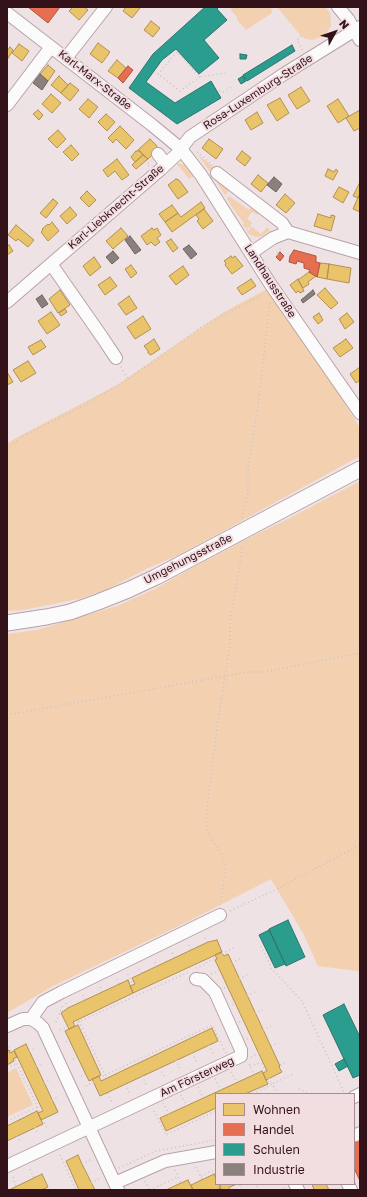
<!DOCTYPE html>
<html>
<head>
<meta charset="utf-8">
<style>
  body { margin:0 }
  #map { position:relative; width:367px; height:1197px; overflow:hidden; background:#eee2e4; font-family:"Golos Text",sans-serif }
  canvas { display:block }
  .frame { position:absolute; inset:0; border:8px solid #341219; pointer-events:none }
  .legend { position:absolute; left:215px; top:1093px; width:140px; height:92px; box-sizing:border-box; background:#f2dee0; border:1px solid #a68c90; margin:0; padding:5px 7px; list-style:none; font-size:12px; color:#341219 }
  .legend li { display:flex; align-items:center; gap:8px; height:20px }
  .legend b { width:20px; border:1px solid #a68c90 }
  .north { position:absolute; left:315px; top:12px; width:40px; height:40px; -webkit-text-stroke:3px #f2dee0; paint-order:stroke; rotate:50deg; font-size:11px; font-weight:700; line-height:16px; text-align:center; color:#341219 }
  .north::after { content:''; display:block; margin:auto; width:14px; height:18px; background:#341219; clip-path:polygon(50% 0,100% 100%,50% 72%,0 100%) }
</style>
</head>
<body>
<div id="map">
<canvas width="367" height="1197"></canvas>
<div class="frame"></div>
<ul class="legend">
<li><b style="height:11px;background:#e9c46a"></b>Wohnen</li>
<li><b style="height:11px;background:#e76f51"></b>Handel</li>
<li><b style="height:11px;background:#2a9d8f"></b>Schulen</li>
<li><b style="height:11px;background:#8a817c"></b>Industrie</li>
</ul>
<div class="north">N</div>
</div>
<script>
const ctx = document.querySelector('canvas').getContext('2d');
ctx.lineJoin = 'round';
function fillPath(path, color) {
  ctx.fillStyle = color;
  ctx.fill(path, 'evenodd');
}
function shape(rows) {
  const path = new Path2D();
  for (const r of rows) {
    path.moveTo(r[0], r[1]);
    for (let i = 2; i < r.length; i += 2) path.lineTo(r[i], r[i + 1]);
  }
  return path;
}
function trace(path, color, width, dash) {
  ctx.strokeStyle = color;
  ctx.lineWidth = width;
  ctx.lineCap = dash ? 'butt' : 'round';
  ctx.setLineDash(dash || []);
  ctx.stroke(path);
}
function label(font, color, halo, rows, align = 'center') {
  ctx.font = font + ' "Golos Text",sans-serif';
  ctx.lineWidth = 4;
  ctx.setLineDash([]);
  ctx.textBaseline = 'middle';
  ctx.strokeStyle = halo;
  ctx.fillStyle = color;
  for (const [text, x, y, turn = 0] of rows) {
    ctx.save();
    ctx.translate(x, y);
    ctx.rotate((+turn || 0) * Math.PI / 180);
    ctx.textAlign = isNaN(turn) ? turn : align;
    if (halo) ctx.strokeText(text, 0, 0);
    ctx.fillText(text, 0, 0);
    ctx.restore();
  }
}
const green = shape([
  [232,7,271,7,272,13,246,30,237,20,237,17,231,10],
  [277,7,325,7,330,13,331,26,324,36,312,40,306,39,301,36],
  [198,155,215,168,231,187,227,193,225,195,211,173],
  [176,163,186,165,196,175,189,179],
  [229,196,249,210,253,205,259,209,258,215,252,212,247,219,252,223,249,227,245,228,243,225,244,223,239,216,238,216,227,199],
  [252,227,261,234,267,227,270,231,262,236,256,237,249,234,247,232],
  [267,289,326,374,360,428,360,456,179,555,148,568,108,589,78,599,23,610,7,611,7,444,14,439,117,385,224,312],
  [360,481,360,974,358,971,318,966,304,935,271,879,189,921,53,986,7,1013,7,634,37,630,117,606,155,589,192,568,251,537,286,520],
  [16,1068,33,1105,7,1117,7,1073]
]);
const homes = shape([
  [73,7,84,7,88,10,79,20,69,11,73,7],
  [126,7,138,7,140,8,132,18,123,11,126,7],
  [151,21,160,28,153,37,144,30,151,21],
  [98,43,110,52,102,63,90,54,98,43],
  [19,44,29,51,22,61,12,53,19,44],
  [10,47,13,50,7,60,7,51,10,47],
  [117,60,126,68,118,78,108,71,117,60],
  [48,65,55,71,48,81,40,74,48,65],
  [59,76,68,85,61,93,51,85,59,76],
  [70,83,79,90,70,101,61,93,70,83],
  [301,87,310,101,297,109,288,95,301,87],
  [51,94,61,103,52,113,42,104,51,94],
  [280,98,289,113,277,121,267,105,280,98],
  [88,99,98,107,89,118,79,109,88,99],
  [338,99,349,116,338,123,327,106,338,99],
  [38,110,43,115,39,120,33,114,38,110],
  [360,110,360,128,354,131,346,118,360,110],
  [257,112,263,123,251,130,245,120,257,112],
  [106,114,115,122,107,131,98,122,106,114],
  [120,126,134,140,126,149,116,139,113,143,108,138,120,126],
  [58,130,66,139,57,148,48,139,58,130],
  [150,139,157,146,156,151,148,159,138,150,150,139],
  [209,139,223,149,216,159,202,148,209,139],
  [71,145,79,154,72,161,63,152,71,145],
  [136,151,140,151,143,155,135,162,131,157,136,151],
  [242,151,251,158,245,166,236,159,242,151],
  [143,155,148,159,136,169,132,165,143,155],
  [117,159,129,175,122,180,115,171,108,177,103,170,117,159],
  [328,169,334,172,336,169,338,171,333,180,325,176,328,169],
  [258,175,268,183,261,192,251,184,258,175],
  [176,179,179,180,188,192,178,199,168,185,176,179],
  [360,182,360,194,358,198,353,196,360,182],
  [339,187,349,192,343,203,333,197,339,187],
  [87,191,96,200,89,207,80,198,87,191],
  [285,194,295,203,286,213,276,205,285,194],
  [359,195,360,195,360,212,353,209,359,195],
  [53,199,58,203,46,218,40,213,53,199],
  [201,202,205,208,172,232,165,222,178,213,181,217,201,202],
  [172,205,178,213,165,222,159,214,172,205],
  [70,207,77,215,67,224,60,216,70,207],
  [204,209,213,221,203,229,197,221,199,219,196,215,204,209],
  [318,214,331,218,331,215,335,216,331,231,314,226,318,214],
  [52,222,59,231,48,241,41,232,43,230,42,229,48,224,49,225,52,222],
  [16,225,34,240,28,247,18,239,16,241,8,235,16,225],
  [121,228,128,236,113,249,106,241,121,228],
  [152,228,154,230,157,228,161,235,157,238,160,242,155,246,151,242,147,245,141,236,152,228],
  [171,239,178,248,173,252,166,242,171,239],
  [9,245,13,251,7,255,7,246,9,245],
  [231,256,232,258,235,256,243,266,232,274,225,265,226,263,224,261,231,256],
  [94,257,101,267,90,276,83,266,94,257],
  [320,263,329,264,327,279,317,277,320,263],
  [329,264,351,268,349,283,327,279,329,264],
  [131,265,137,273,131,278,125,269,131,265],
  [183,266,189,275,176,285,169,276,183,266],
  [309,272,316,276,308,282,309,284,303,288,298,280,309,272],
  [110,277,117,286,105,295,98,285,110,277],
  [251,279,256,286,242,295,237,288,251,279],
  [298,279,304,291,300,293,298,291,296,293,290,285,298,279],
  [325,288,338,303,331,309,317,295,325,288],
  [60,290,70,305,58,313,49,299,60,290],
  [129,296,137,308,126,315,118,304,129,296],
  [65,309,67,312,61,316,59,313,65,309],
  [51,312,60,325,47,334,38,321,51,312],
  [319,313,323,320,318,324,313,317,319,313],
  [347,313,354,322,345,329,339,319,347,313],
  [143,316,151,329,135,339,127,327,143,316],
  [154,339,160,349,151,355,148,353,148,351,144,346,154,339],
  [346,339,353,348,340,357,333,348,346,339],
  [41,340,46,347,33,355,28,347,41,340],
  [28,361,36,373,21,382,13,370,28,361],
  [360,367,360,380,356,383,350,374,360,367],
  [7,372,13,382,7,385,7,372],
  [217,940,222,952,133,993,130,986,135,984,132,978,208,942,217,940],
  [221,952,224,956,228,954,280,1066,279,1067,282,1072,266,1080,263,1073,267,1071,215,960,217,959,215,955,221,952],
  [128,980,133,993,73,1022,75,1026,69,1029,61,1013,68,1008,128,980],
  [78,1025,101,1075,89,1081,65,1031,78,1025],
  [212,1028,218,1041,100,1096,92,1079,99,1076,101,1081,212,1028],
  [26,1044,58,1112,41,1120,38,1113,43,1111,14,1050,26,1044],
  [7,1050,9,1050,10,1053,14,1051,17,1057,13,1059,14,1061,7,1065,7,1050],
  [262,1071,268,1084,245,1094,216,1094,216,1108,166,1131,160,1118,262,1071],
  [37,1111,43,1124,7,1141,7,1126,37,1111],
  [78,1155,82,1164,95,1190,79,1190,66,1161,78,1155],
  [42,1174,48,1187,41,1190,9,1190,42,1174],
  [214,1174,216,1179,216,1184,219,1184,221,1188,216,1190,193,1190,191,1185,214,1174],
  [188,1180,193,1190,166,1190,181,1183,188,1180],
  [219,1184,242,1184,240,1185,237,1184,230,1187,228,1190,221,1190,219,1184],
  [312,1184,326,1184,329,1190,314,1190,312,1184]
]);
const shops = shape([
  [28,7,60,7,48,23,28,7],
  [128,66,133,70,123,83,118,78,128,66],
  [294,250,316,256,316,262,320,263,317,277,309,272,310,270,304,268,304,263,297,261,296,264,289,262,290,256,294,250],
  [280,252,284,256,280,261,276,257,280,252],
  [354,1135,360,1137,360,1181,354,1168,354,1135]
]);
const schools = shape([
  [205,7,219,7,217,9,227,20,204,40,219,58,199,74,176,49,162,60,146,82,175,103,211,81,221,98,177,124,129,88,153,54,205,7],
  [292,45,295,51,247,81,243,75,292,45],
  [240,54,247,55,246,59,240,59,240,54],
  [243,76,246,81,241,84,238,79,243,76],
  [288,920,305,957,286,966,269,929,288,920],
  [269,930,285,964,275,968,259,935,269,930],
  [344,1004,360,1037,360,1075,353,1078,323,1015,344,1004],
  [344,1059,348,1066,339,1071,335,1064,344,1059]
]);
const industry = shape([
  [40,74,48,81,42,90,33,83,40,74],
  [274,177,282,184,276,192,267,185,274,177],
  [130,236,141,250,135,254,125,240,130,236],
  [189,245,197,254,191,259,183,249,189,245],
  [113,251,119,258,112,264,106,257,113,251],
  [313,290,315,294,303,303,301,300,313,290],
  [42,295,48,304,42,308,36,299,42,295]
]);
const path = shape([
  [301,36,297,40,303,51],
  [200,77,180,91,158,74,177,52,200,77,225,73],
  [216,89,218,89,222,92,224,92,231,87],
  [197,152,213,165],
  [149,166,147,164,151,160],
  [247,230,250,227,254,227],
  [278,255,276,253,280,249,279,247],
  [121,367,128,379],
  [7,448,23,436,77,409,128,379,204,325,264,294],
  [242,518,248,492,248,470,259,399,270,302],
  [7,715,248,672,264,672,360,653],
  [220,905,226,868,222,854,211,838,207,829,206,816,218,721,230,645,230,622,243,545],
  [230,911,279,888,360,845],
  [205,938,208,942],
  [189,945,191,950],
  [261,946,272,969,302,1001,345,1094],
  [172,953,175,958],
  [222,954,235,947],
  [155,962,157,966],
  [198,963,200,967],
  [232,963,240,959],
  [196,968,206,964,207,962,216,957],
  [139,969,142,974],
  [128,974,133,985],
  [211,974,220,970],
  [117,979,119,984],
  [239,979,247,975],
  [100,987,102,992],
  [224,988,228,987],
  [83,995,85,1000],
  [247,996,255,992],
  [66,1003,68,1008],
  [232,1005,235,1003],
  [255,1013,263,1010],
  [79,1021,105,1075,212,1025,226,1053],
  [56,1022,63,1005],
  [239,1022,243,1020],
  [74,1024,189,972],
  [60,1030,68,1027],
  [263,1030,271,1026],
  [247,1039,251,1037],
  [66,1042,69,1040],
  [7,1043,11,1051],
  [209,1045,214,1056],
  [271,1046,279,1043],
  [29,1051,34,1049],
  [192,1053,197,1063],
  [251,1057,259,1053],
  [73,1059,77,1057],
  [15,1060,40,1112],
  [176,1060,181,1071],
  [249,1064,254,1075],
  [280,1065,287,1062],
  [36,1066,41,1064],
  [250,1066,256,1064,261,1063,266,1072],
  [7,1068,17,1063],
  [160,1068,165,1078],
  [231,1072,237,1082],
  [81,1076,85,1074],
  [142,1076,147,1086],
  [269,1078,272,1084,293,1074],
  [100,1079,105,1075],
  [215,1079,221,1090],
  [44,1083,49,1080],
  [126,1084,130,1095],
  [86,1086,94,1082],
  [198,1087,203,1098],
  [299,1089,309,1094],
  [108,1093,112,1103],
  [253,1094,272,1084,278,1094],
  [181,1095,187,1106],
  [52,1100,58,1097],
  [163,1103,169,1114],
  [154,1111,166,1135,216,1111],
  [43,1119,47,1128],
  [7,1121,37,1107],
  [35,1127,37,1132],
  [17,1136,20,1141],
  [60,1155,76,1190],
  [82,1164,90,1160],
  [196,1167,202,1179],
  [119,1168,156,1151,216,1140],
  [30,1169,34,1178],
  [175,1170,181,1183],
  [201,1176,216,1169],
  [13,1177,16,1187],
  [145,1181,149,1190],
  [91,1183,99,1179],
  [283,1184,285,1190],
  [49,1190,51,1190],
  [150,1190,178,1177],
  [254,1190,259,1184]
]);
const minor = shape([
  [338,7,348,19,360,40],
  [7,13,152,125,181,149,201,175,271,285,360,413],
  [66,58,106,7],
  [7,105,51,47],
  [158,154,166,164],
  [217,173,282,223,288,232],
  [251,253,273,238,288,232,360,253],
  [51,264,102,337,116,358],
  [7,302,161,169,176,155,190,137,284,74,360,27],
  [31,1019,38,1023,43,1028,118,1190],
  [7,1026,23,1019,31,1019,43,1002,62,992,220,915],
  [354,1097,360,1094],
  [356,1135,360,1133],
  [7,1166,241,1056,241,1050,215,992,203,980,196,979],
  [115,1183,165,1161,216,1152],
  [295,1184,298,1190],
  [348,1184,351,1190]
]);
const major = shape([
  [7,623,46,617,70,612,98,602,128,590,156,577,360,469]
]);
const streetNames = [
  ["Karl-Marx-Straße",95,80,38],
  ["Rosa-Luxemburg-Straße",258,92,-33],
  ["Karl-Liebknecht-Straße",116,207,-41],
  ["Landhausstraße",270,281,57],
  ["Umgehungsstraße",188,559,-27],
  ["Am Försterweg",197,1077,-25]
];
fillPath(green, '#f2d0b0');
fillPath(homes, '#e9c46a');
trace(homes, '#b38f52', 1);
fillPath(shops, '#e76f51');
trace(shops, '#b15340', 1);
fillPath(schools, '#2a9d8f');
trace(schools, '#2d736c', 1);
fillPath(industry, '#8a817c');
trace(industry, '#70605e', 1);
trace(minor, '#b8a3a6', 14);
trace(major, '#b8a3a6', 17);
trace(path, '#cbc3c4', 1.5, [1, 3]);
trace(minor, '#fcfbfb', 12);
trace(major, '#fcfbfb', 15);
label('11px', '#341219', '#f2dee0', streetNames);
</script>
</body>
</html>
